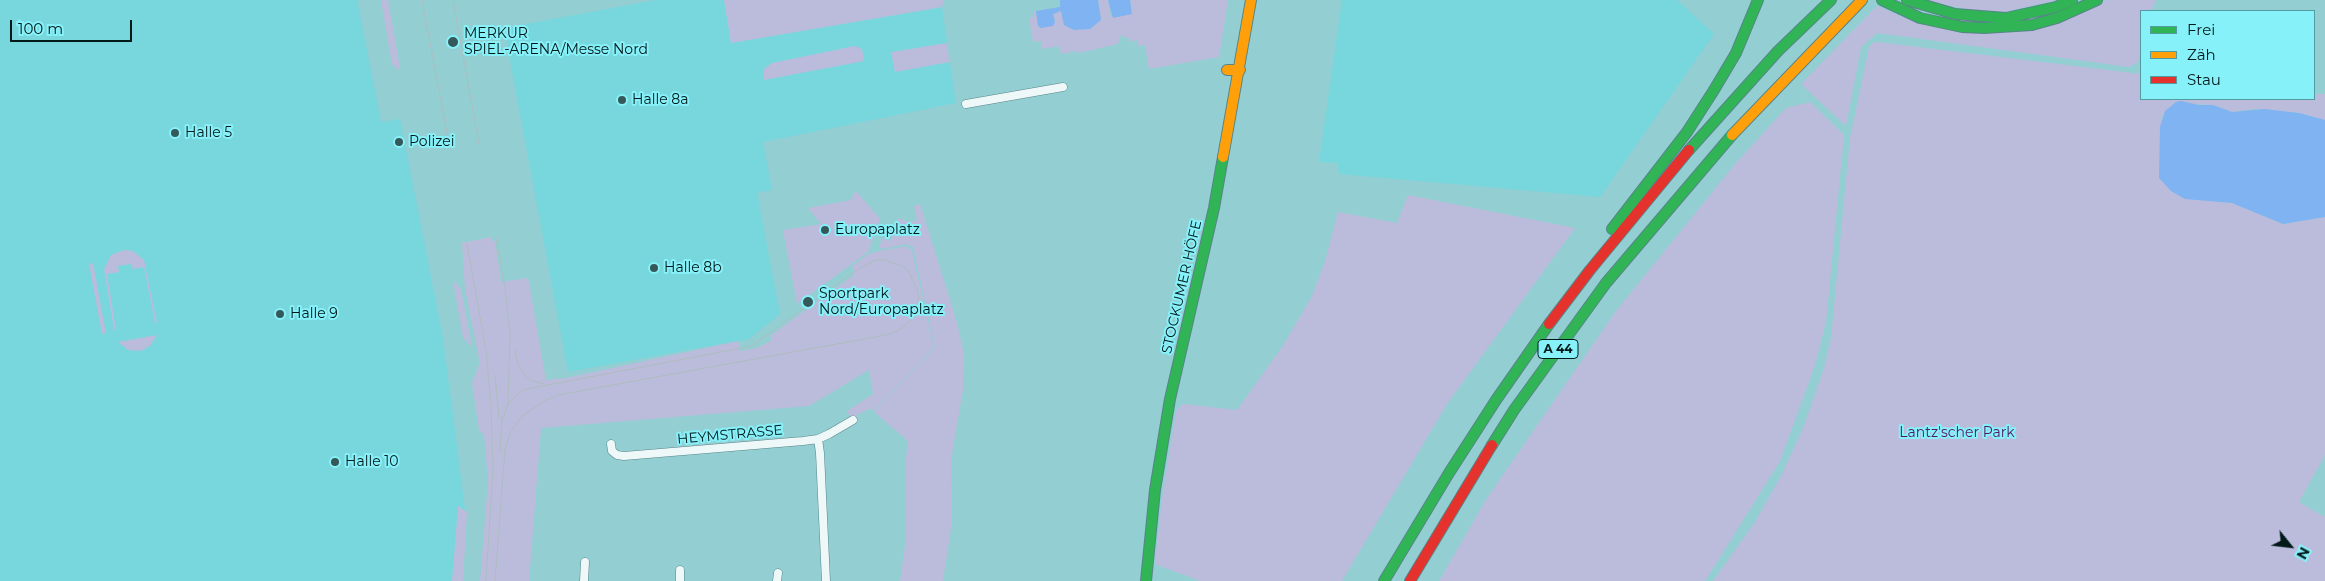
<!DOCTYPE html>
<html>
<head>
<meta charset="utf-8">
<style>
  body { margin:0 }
  #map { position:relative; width:2325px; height:581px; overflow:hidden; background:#93ced2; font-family:Montserrat,sans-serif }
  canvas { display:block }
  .legend { position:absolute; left:2140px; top:10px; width:175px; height:90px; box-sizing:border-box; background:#87f1f9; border:1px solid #529ba0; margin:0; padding:6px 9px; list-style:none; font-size:15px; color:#02191a }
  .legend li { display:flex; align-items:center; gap:10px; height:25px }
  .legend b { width:25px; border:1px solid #529ba0 }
  .north { position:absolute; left:2265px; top:521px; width:50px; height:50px; -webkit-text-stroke:4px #87f1f9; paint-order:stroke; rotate:119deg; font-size:14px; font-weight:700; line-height:20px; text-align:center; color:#02191a }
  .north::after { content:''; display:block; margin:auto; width:18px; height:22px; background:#02191a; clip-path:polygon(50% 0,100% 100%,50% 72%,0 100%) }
  .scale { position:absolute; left:10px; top:20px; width:122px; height:22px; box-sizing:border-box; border:2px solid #02191a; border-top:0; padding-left:6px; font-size:15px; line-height:18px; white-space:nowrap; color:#02191a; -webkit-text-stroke:4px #87f1f9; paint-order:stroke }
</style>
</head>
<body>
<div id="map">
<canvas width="2325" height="581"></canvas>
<ul class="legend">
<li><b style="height:6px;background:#30b455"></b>Frei</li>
<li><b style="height:6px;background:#ff9f0a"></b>Zäh</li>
<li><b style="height:6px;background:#e5322d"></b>Stau</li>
</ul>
<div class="north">N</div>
<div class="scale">100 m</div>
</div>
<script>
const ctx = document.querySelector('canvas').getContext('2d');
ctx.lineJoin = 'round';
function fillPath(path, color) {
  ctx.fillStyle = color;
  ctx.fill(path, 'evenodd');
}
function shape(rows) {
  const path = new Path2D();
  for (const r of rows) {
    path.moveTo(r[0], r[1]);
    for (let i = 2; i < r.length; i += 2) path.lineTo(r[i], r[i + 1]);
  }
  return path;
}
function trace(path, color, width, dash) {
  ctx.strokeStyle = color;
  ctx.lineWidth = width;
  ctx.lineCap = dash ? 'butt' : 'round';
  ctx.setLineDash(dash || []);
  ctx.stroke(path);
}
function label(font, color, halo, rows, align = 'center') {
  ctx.font = font + ' Montserrat,sans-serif';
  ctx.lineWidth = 4;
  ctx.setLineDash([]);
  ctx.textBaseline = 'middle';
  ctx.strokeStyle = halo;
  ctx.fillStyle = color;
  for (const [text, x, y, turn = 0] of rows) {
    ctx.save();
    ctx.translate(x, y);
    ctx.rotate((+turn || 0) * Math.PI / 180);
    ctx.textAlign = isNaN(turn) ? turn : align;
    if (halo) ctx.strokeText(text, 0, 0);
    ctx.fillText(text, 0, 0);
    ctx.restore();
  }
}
const built = shape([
  [0,0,357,0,381,122,400,119,443,338,465,509,460,581,0,581],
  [656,0,724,0,732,43,942,7,956,103,763,142,772,190,757,193,780,314,749,339,568,372,504,28],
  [1342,0,1677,0,1714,34,1600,197,1339,174,1338,163,1319,162]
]);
const green = shape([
  [381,0,388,0,400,68,399,70,392,64],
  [724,0,944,0,942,7,731,43],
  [1098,0,1108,0,1111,17,1132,13,1130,0,1228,0,1219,57,1149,69,1145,45,1138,46,1137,40,1130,42,1130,39,1121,35,1118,44,1079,53,1076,51,1061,54,1059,46,1042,49,1041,41,1033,42,1029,18,1034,17,1034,11,1036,11,1036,16,1055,22,1053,14,1061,11,1064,25,1074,30,1101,20],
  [1923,0,2057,0,2004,12,1976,11],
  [2107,0,2156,0,2151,11,2141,11,2141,49,2138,62,2129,67,1877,33,1861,47,1846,126,1801,84,1877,6,1912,21,2089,10],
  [1877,42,2141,74,2141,99,2314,99,2314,94,2325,94,2325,120,2299,113,2255,109,2232,112,2213,105,2192,104,2162,116,2159,173,2194,199,2232,203,2283,224,2325,217,2325,455,2299,502,2325,517,2325,581,1713,581,1755,522,1782,474,1804,426,1824,368,1831,338,1850,138,1869,48,1872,43],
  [947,43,950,62,895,72,891,52],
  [855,46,862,49,864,61,764,80,764,69,772,63],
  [1810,102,1844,135,1826,322,1815,365,1780,461,1705,581,1439,581,1487,498,1616,311,1735,164,1786,108],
  [857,192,880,219,868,252,797,304,783,230,821,224,808,208,851,200,854,193],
  [1408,195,1575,228,1447,404,1342,581,1200,581,1155,564,1162,499,1176,411,1183,404,1237,410,1282,347,1312,296,1325,261,1338,212,1397,223],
  [920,204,956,319,964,354,963,390,951,460,952,521,943,581,900,581,906,539,906,457,908,441,874,412,935,347,913,247,907,244,882,249,879,247,883,238,890,241,898,218,909,222,917,220,914,206],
  [491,237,492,241,495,241,501,282,528,278,546,380,566,378,738,341,740,351,757,348,772,340,770,336,854,275,852,266,867,255,874,252,907,246,912,251,934,347,875,410,869,409,853,417,850,416,847,411,873,394,869,370,809,406,541,428,529,581,480,581,488,481,484,435,479,430,472,383,479,365,479,359,465,289,462,243],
  [124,250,133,251,144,260,157,323,155,323,144,267,132,269,131,264,118,266,119,272,107,274,116,330,114,330,104,269,111,255],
  [93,263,106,333,102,334,89,264],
  [453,281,461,289,472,347,463,337],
  [157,335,150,346,140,351,128,350,118,342],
  [458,506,467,512,463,581,452,581]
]);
const water = shape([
  [1060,0,1098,0,1101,20,1090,29,1074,30,1064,25,1061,11,1053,14,1055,22,1053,26,1041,28,1038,26,1036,11,1060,7],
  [1108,0,1130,0,1132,14,1113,18],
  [2181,101,2199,105,2213,105,2232,112,2264,109,2299,113,2325,120,2325,217,2283,224,2232,203,2185,199,2171,191,2159,178,2160,127,2165,111,2176,102]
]);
const street = shape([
  [966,104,1063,87],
  [818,439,820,453,826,581],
  [611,444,612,451,617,455,624,456,803,441,818,439,829,434,853,420],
  [584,581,585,562],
  [680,581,680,570],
  [777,581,778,573]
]);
const fast = shape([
  [1882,0,1920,18,1962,27,1984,28,2032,25,2057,18,2097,0],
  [1907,0,1955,14,2006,18,2056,7,2072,0],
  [1689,150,1778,51,1831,0],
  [1612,229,1687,132,1714,90,1736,53,1758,0],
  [1492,445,1514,410,1606,283,1732,135],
  [1146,581,1155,490,1170,399,1214,208,1223,157],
  [1384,581,1449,473,1496,400,1549,324]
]);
const slow = shape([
  [1227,70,1240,70],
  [1732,135,1862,0],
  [1223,157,1251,0]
]);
const jam = shape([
  [1549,324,1590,270,1689,150],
  [1410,581,1492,445]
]);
const tram = shape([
  [422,0,450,149],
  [453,0,479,144],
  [496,238,505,288,510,333,508,404],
  [467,244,486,351,491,405,493,470,486,581],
  [515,349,518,365,526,377,532,381,544,384],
  [495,376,499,418],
  [502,421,508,404,521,391,527,389,752,346,854,272,875,260,885,260,902,266,909,272,917,289,919,298,916,309,909,322,899,330,886,335,558,395,544,401,522,416,510,433,504,454],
  [500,451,502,416],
  [495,581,505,449]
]);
const markers = [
  [453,42,6,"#35585a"],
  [622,100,5,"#35585a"],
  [175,133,5,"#35585a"],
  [399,142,5,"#35585a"],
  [825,230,5,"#35585a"],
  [654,268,5,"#35585a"],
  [808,302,6,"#35585a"],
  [280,314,5,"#35585a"],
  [335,462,5,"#35585a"]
];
const shields = [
  [1558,349,40]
];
const shieldNames = [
  ["A 44",1558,349]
];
const poiNames = [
  ["MERKUR",464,34],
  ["SPIEL-ARENA/Messe Nord",464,50],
  ["Halle 8a",632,100],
  ["Halle 5",185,133],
  ["Polizei",409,142],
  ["Europaplatz",835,230],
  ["Halle 8b",664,268],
  ["Sportpark",819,294],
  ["Nord/Europaplatz",819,310],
  ["Halle 9",290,314],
  ["Halle 10",345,462]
];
const streetNames = [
  ["STOCKUMER HÖFE",1182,287,-77],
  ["HEYMSTRASSE",730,435,-5]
];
const parkNames = [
  ["Lantz'scher Park",1957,433]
];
fillPath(built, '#78d6dd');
fillPath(green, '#bbbcdc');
fillPath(water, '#7fb3f1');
trace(street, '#578588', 9);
trace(fast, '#578588', 12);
trace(slow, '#578588', 12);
trace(jam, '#578588', 12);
trace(street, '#eff8f8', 8);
trace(fast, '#30b455', 10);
trace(slow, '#ff9f0a', 10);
trace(jam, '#e5322d', 10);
trace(tram, '#aebdbe', 1);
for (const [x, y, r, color] of markers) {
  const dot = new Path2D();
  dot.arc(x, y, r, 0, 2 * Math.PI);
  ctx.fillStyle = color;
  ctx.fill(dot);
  trace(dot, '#87f1f9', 2);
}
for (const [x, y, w] of shields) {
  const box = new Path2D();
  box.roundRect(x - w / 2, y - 9.5, w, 19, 4);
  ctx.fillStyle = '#87f1f9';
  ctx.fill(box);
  trace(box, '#02191a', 1);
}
label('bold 12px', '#02191a', null, shieldNames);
label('14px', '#02191a', '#87f1f9', poiNames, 'left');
label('14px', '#02191a', '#87f1f9', streetNames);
label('14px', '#561560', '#87f1f9', parkNames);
</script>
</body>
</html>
